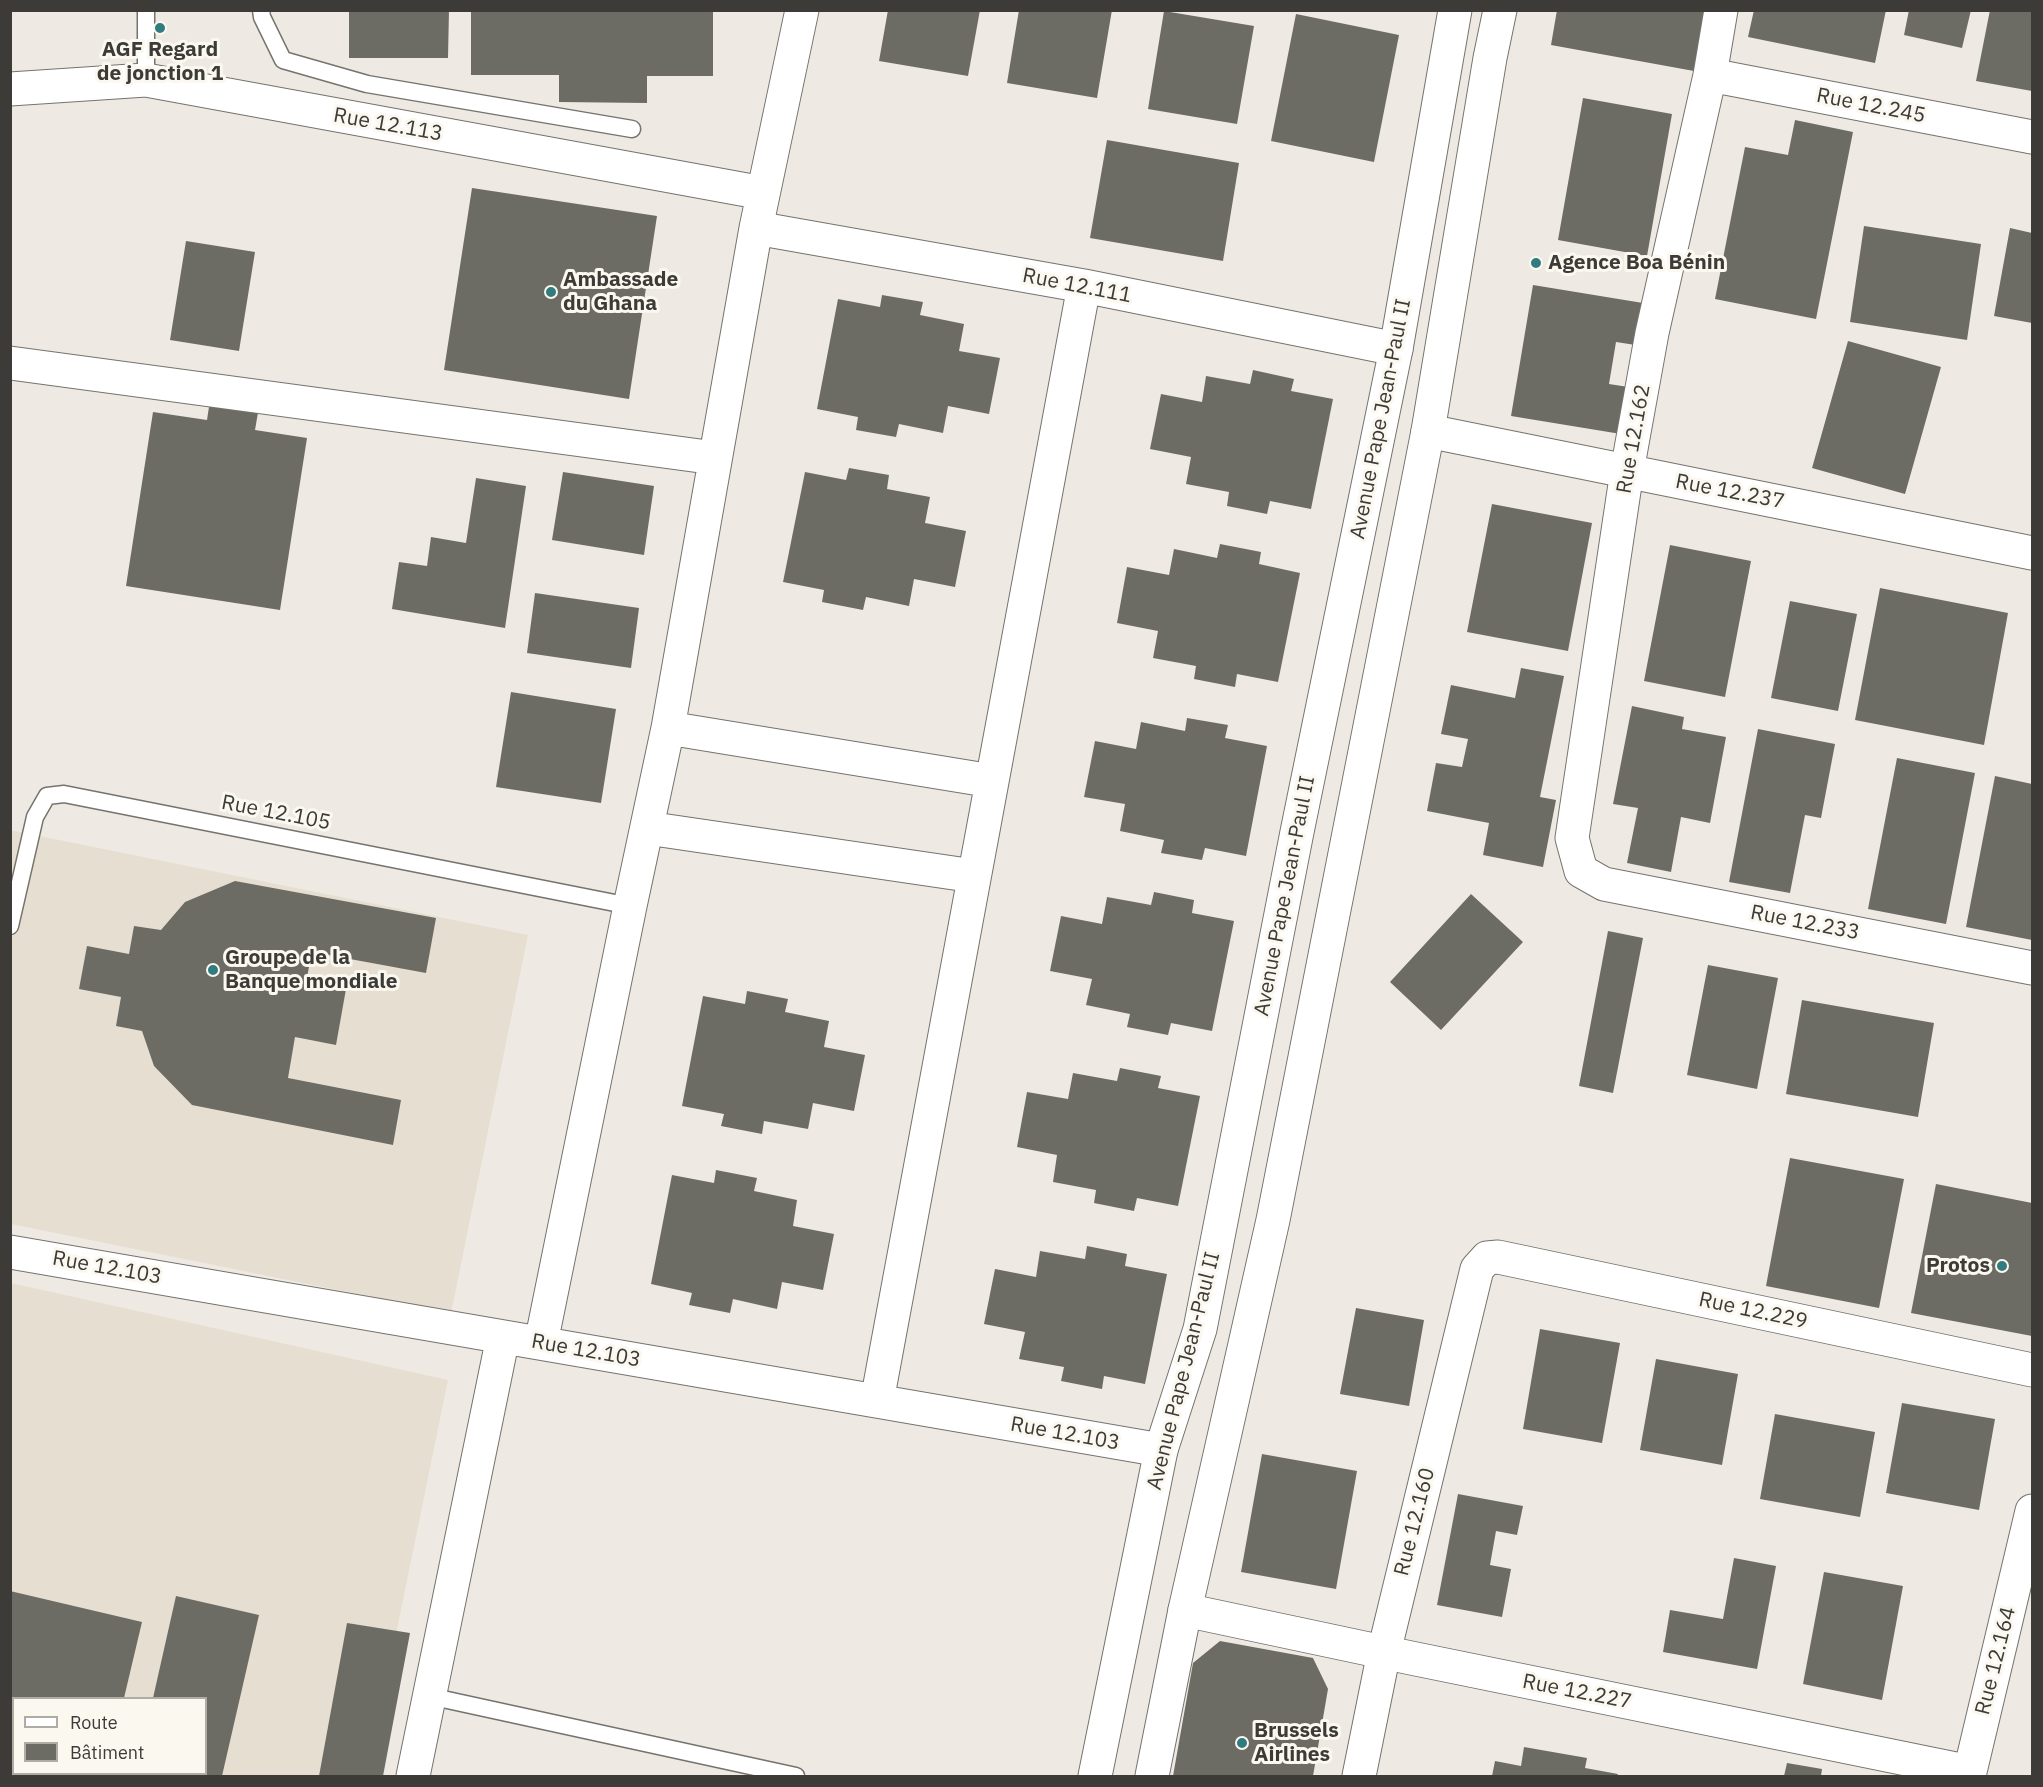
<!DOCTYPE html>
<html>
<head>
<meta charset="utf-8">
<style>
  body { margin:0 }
  #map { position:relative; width:2043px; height:1787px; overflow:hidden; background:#eeeae3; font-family:"IBM Plex Sans",sans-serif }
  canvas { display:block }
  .frame { position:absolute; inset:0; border:12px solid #3c3b38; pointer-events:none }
  .legend { position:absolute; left:12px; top:1697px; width:195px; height:78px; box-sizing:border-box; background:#fbf8f0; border:2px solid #afaca6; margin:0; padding:8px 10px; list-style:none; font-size:18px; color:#3c3b38 }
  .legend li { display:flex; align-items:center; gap:12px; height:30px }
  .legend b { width:30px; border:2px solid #afaca6 }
</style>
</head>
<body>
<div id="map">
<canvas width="2043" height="1787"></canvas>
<div class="frame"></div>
<ul class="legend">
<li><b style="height:8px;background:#fff"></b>Route</li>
<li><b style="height:16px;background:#6c6c65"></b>Bâtiment</li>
</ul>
</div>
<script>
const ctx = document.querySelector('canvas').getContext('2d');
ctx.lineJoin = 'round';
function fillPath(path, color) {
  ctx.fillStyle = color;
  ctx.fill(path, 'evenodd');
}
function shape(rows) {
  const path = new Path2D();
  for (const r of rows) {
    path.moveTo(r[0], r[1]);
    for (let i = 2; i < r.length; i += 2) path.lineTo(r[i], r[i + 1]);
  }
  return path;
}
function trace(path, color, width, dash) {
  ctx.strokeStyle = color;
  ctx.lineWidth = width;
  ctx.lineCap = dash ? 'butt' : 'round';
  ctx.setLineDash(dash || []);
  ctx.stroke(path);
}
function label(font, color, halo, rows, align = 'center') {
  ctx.font = font + ' "IBM Plex Sans",sans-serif';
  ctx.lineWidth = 6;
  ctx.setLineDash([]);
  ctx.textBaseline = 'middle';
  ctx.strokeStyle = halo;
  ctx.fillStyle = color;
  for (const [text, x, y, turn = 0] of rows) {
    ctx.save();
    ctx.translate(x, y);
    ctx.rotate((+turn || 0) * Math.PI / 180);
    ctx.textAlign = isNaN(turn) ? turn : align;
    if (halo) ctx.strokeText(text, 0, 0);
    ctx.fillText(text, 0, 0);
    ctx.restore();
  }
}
const built = shape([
  [10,830,528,935,451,1313,11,1224],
  [11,1283,448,1380,367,1776,11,1776],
  [14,1698,206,1698,206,1774,14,1774]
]);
const building = shape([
  [349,10,449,10,448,58,349,58],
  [471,10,713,10,713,76,647,76,647,103,559,102,559,75,471,75],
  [888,10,980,10,968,76,879,61],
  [1019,10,1112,10,1097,98,1007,83],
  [1557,10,1705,10,1694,71,1551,45],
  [1754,10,1886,10,1875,63,1748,37],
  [1909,10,1971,10,1962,48,1904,35],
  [1990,10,2032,10,2032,91,1976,81],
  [1164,11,1254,26,1237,124,1148,109],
  [1296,14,1399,35,1374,162,1271,141],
  [1583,98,1672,114,1647,256,1558,240],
  [1795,120,1853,132,1816,319,1715,299,1745,147,1788,155],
  [1107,140,1239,163,1223,261,1090,238],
  [472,188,657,216,629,399,444,370],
  [1864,226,1981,244,1967,340,1850,322],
  [2010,228,2032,233,2032,323,1994,316],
  [186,241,255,252,239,351,170,340],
  [1533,285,1649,304,1642,346,1616,342,1609,384,1635,388,1627,435,1511,416],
  [882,295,923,302,920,315,964,324,959,351,1000,358,989,414,948,406,943,433,899,424,896,437,856,430,858,417,817,409,838,299,880,307],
  [1848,341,1941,367,1905,494,1812,468],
  [1253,370,1294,379,1291,391,1333,399,1311,509,1270,501,1267,514,1227,506,1229,492,1186,484,1191,457,1150,449,1161,394,1202,402,1206,376,1250,384],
  [212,387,261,395,255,430,307,438,280,610,126,586,153,412,207,420],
  [849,468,889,475,887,489,930,497,925,523,966,531,955,587,914,579,909,606,866,597,863,610,822,602,824,590,783,582,805,472,846,480],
  [563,472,654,486,644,555,552,540],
  [476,478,526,486,505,628,392,609,399,562,427,566,431,537,466,543],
  [1492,504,1592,523,1568,651,1467,632],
  [1220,544,1261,552,1259,564,1300,573,1278,682,1237,674,1235,687,1194,679,1196,666,1153,658,1158,631,1117,623,1127,567,1169,575,1174,549,1217,558],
  [1670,545,1751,561,1725,697,1644,681],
  [1880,588,2008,613,1984,745,1855,720],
  [535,593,639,608,631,668,527,653],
  [1790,601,1857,614,1838,711,1771,698],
  [1521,668,1564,676,1540,797,1556,800,1543,867,1483,855,1489,823,1427,811,1436,763,1462,767,1468,739,1441,734,1451,685,1515,698],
  [511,692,616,709,601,803,496,787],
  [1632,706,1684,717,1682,729,1726,737,1710,823,1681,817,1671,872,1627,863,1638,808,1613,804],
  [1187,718,1228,725,1225,738,1267,746,1246,856,1205,848,1202,860,1161,853,1164,840,1120,831,1125,804,1084,797,1095,741,1136,749,1141,722,1185,731],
  [1758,729,1835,744,1821,818,1805,815,1790,893,1729,882],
  [1897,758,1975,773,1946,924,1868,909],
  [1995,776,2032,784,2032,940,1966,927],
  [235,881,436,918,426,973,312,952,306,982,346,989,336,1045,295,1037,288,1078,401,1100,393,1145,192,1105,154,1066,142,1031,116,1026,121,997,79,989,87,946,129,954,134,926,161,930,185,902],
  [1154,892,1194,900,1192,913,1234,921,1212,1031,1171,1023,1168,1035,1127,1027,1130,1014,1086,1005,1092,979,1050,971,1061,916,1102,924,1107,897,1151,905],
  [1471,894,1523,942,1441,1030,1390,982],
  [1608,931,1643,938,1613,1093,1579,1086],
  [1708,965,1778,978,1757,1089,1687,1075],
  [747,991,788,999,785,1012,829,1021,824,1047,865,1055,854,1111,813,1103,808,1129,764,1121,762,1134,721,1126,724,1114,682,1106,703,996,745,1004],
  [1802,1000,1934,1023,1918,1117,1786,1094],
  [1120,1068,1161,1076,1158,1088,1200,1096,1178,1206,1137,1198,1134,1211,1094,1203,1096,1190,1053,1182,1057,1155,1017,1147,1027,1092,1068,1099,1073,1073,1117,1081],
  [1790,1158,1904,1179,1879,1308,1766,1286],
  [716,1170,757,1178,754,1191,797,1200,793,1226,834,1234,823,1290,782,1282,777,1309,733,1299,730,1313,689,1305,692,1293,651,1284,672,1175,714,1183],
  [1936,1184,2032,1203,2032,1336,1911,1313],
  [1087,1246,1127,1254,1125,1266,1167,1274,1145,1384,1104,1376,1102,1389,1061,1381,1064,1367,1019,1359,1025,1332,984,1324,995,1269,1036,1277,1040,1251,1085,1259],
  [1356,1308,1424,1320,1409,1406,1340,1394],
  [1540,1329,1620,1343,1602,1443,1523,1429],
  [1656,1359,1738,1374,1722,1465,1640,1450],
  [1902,1403,1995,1419,1979,1510,1886,1493],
  [1775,1414,1875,1432,1860,1517,1760,1499],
  [1262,1454,1357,1471,1336,1589,1241,1572],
  [1458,1494,1523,1506,1517,1535,1496,1531,1490,1565,1511,1569,1502,1617,1437,1605],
  [1734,1558,1776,1566,1757,1669,1663,1652,1670,1610,1723,1619],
  [1824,1572,1903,1586,1882,1700,1803,1684],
  [10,1591,142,1622,124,1698,14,1698,14,1769,10,1768],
  [176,1596,259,1615,222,1776,136,1776,136,1774,206,1774,206,1698,153,1698],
  [347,1623,410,1633,383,1776,319,1776],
  [1220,1641,1313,1658,1328,1689,1313,1776,1173,1776,1193,1663],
  [1524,1747,1587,1758,1585,1768,1618,1774,1617,1776,1492,1776,1495,1761,1521,1766],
  [1787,1763,1822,1769,1821,1776,1784,1776],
  [37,1774,106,1774,106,1776,46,1776]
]);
const service = shape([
  [146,10,146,80],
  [261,10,262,17,283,60,367,84,632,129],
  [10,926,35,817,47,796,64,794,630,906],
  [429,1696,796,1776]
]);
const minor = shape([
  [1721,10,1710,75,1652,333,1627,471,1572,838,1581,871,1604,884,2032,968],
  [1710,75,2032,137],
  [10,89,146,80,763,193],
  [756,228,1084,286,1396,349],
  [10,363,715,458],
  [1428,431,2032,553],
  [668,728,992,781],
  [647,828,974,876],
  [10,1252,1161,1450],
  [541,1343,630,906,668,728,756,228,802,10],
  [877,1401,1084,286],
  [1185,1610,1411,1658,1970,1772],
  [413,1776,503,1337],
  [1359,1776,1384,1652,1477,1269,1487,1258,1498,1257,2032,1370],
  [1969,1776,2032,1511]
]);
const primary = shape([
  [1095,1776,1161,1450,1200,1329,1297,832,1396,349,1455,10],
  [1152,1776,1185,1610,1273,1220,1428,431,1490,58,1500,10]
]);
const markers = [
  [160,28,6,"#327b7f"],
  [1536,263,6,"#327b7f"],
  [551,292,6,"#327b7f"],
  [213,970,6,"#327b7f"],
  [2002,1266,6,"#327b7f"],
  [1242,1743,6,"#327b7f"]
];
const poiNames = [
  ["AGF Regard",160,50,"center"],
  ["de jonction 1",160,74,"center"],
  ["Agence Boa Bénin",1548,263],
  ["Ambassade",563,280],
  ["du Ghana",563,304],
  ["Groupe de la",225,958],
  ["Banque mondiale",225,982],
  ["Protos",1990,1266,"right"],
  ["Brussels",1254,1731],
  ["Airlines",1254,1755]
];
const streetNames = [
  ["Rue 12.245",1871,106,11],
  ["Rue 12.113",388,125,10],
  ["Rue 12.111",1077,286,11],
  ["Avenue Pape Jean-Paul II",1381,419,-79],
  ["Rue 12.162",1634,439,-80],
  ["Rue 12.237",1730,492,11],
  ["Rue 12.105",276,813,11],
  ["Avenue Pape Jean-Paul II",1285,896,-79],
  ["Rue 12.233",1805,923,11],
  ["Rue 12.103",107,1268,10],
  ["Rue 12.229",1753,1311,12],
  ["Rue 12.103",586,1351,10],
  ["Avenue Pape Jean-Paul II",1184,1371,-76],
  ["Rue 12.103",1065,1434,10],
  ["Rue 12.160",1415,1522,-76],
  ["Rue 12.164",1996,1661,-76],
  ["Rue 12.227",1577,1692,11]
];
fillPath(built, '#e6dfd1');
fillPath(building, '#6c6c65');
trace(service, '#76736d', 19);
trace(minor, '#76736d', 35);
trace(primary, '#76736d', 35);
trace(service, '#fff', 16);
trace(minor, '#fff', 33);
trace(primary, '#fff', 33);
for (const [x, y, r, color] of markers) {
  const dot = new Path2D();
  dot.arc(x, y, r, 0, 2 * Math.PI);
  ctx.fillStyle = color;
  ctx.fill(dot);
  trace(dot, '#fbf8f0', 2);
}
label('bold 21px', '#3c3b38', '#fbf8f0', poiNames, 'left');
label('21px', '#3c3b38', '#fbf8f0', streetNames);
</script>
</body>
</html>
